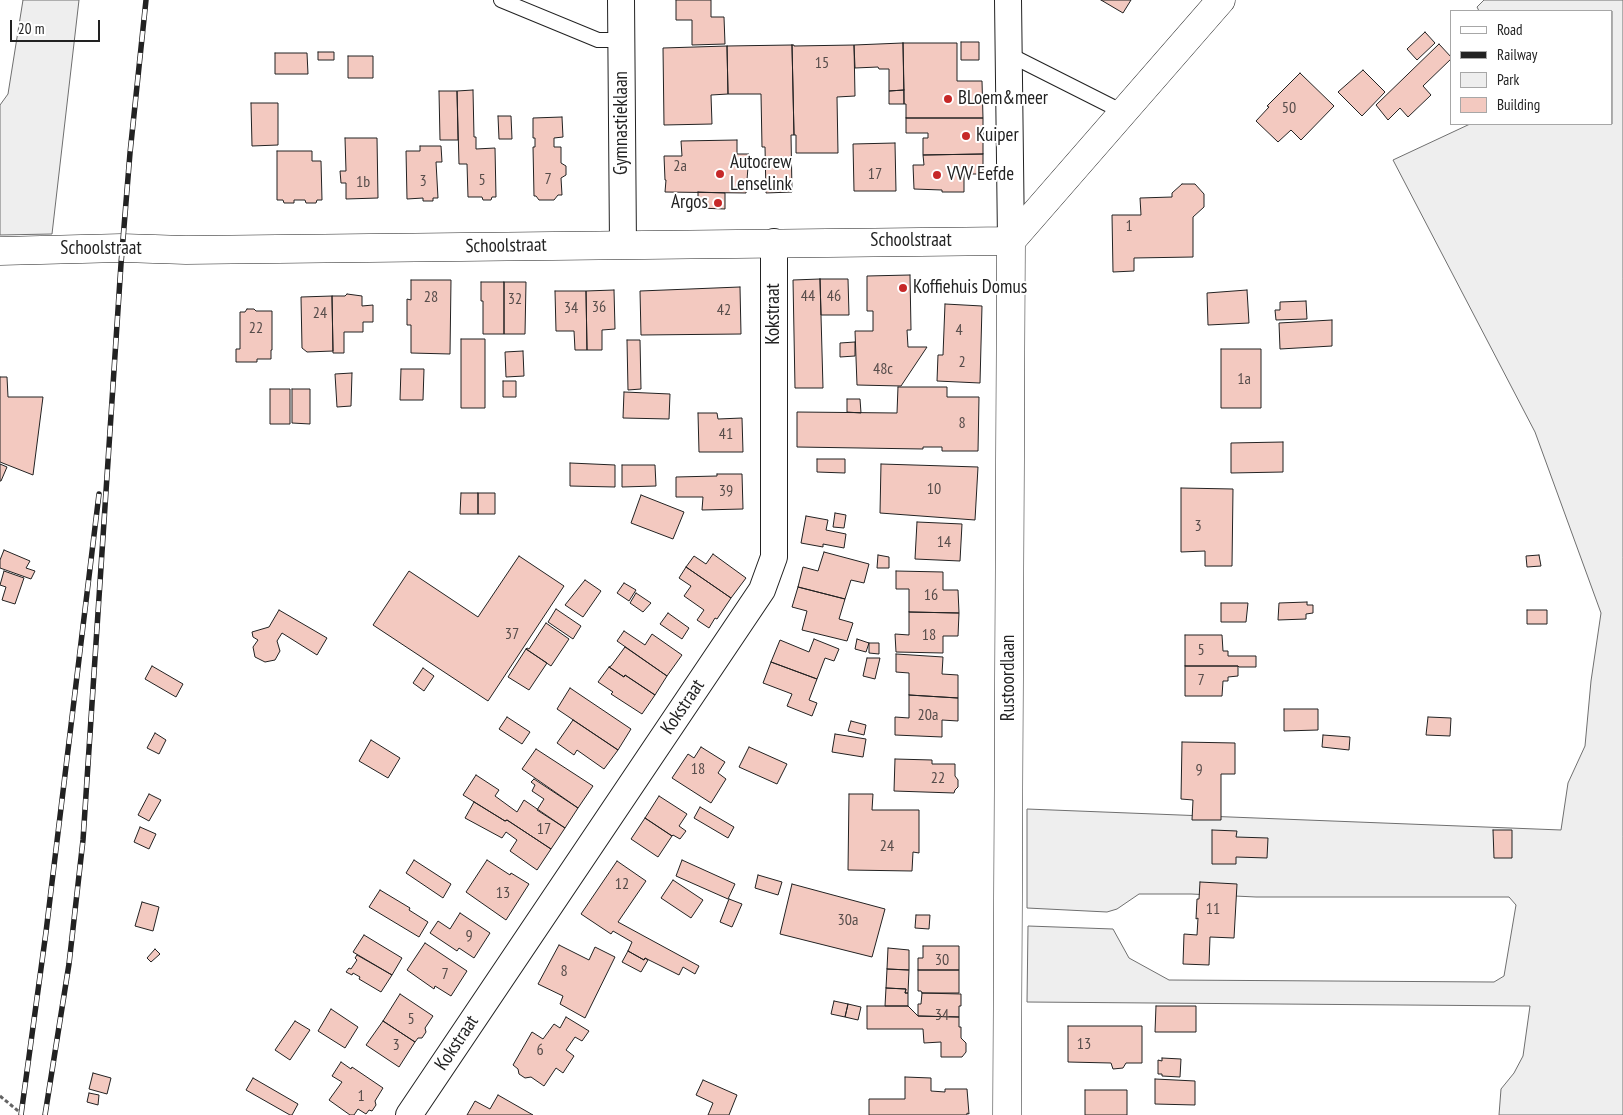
<!DOCTYPE html>
<html>
<head>
<meta charset="utf-8">
<style>
  body { margin:0 }
  #map { position:relative; width:1623px; height:1115px; overflow:hidden; background:#fff; font-family:"PT Sans Narrow",sans-serif }
  canvas { display:block }
  .legend { position:absolute; left:1450px; top:10px; width:162px; height:115px; box-sizing:border-box; background:#fff; border:1px solid #a7a7a7; margin:0; padding:6px 9px; list-style:none; font-size:15px; color:#222 }
  .legend li { display:flex; align-items:center; gap:10px; height:25px }
  .legend b { width:25px; border:1px solid #a7a7a7 }
  .scale { position:absolute; left:10px; top:20px; width:90px; height:22px; box-sizing:border-box; border:2px solid #222; border-top:0; padding-left:6px; font-size:15px; line-height:18px; white-space:nowrap; color:#222; -webkit-text-stroke:4px #fff; paint-order:stroke }
</style>
</head>
<body>
<div id="map">
<canvas width="1623" height="1115"></canvas>
<ul class="legend">
<li><b style="height:6px;background:#fff"></b>Road</li>
<li><b style="height:6px;background:#222"></b>Railway</li>
<li><b style="height:14px;background:#eee"></b>Park</li>
<li><b style="height:14px;background:#f3c9c0"></b>Building</li>
</ul>
<div class="scale">20 m</div>
</div>
<script>
const ctx = document.querySelector('canvas').getContext('2d');
ctx.lineJoin = 'round';
function fillPath(path, color) {
  ctx.fillStyle = color;
  ctx.fill(path, 'evenodd');
}
function shape(rows) {
  const path = new Path2D();
  for (const r of rows) {
    path.moveTo(r[0], r[1]);
    for (let i = 2; i < r.length; i += 2) path.lineTo(r[i], r[i + 1]);
  }
  return path;
}
function trace(path, color, width, dash) {
  ctx.strokeStyle = color;
  ctx.lineWidth = width;
  ctx.lineCap = dash ? 'butt' : 'round';
  ctx.setLineDash(dash || []);
  ctx.stroke(path);
}
function label(font, color, halo, rows, align = 'center') {
  ctx.font = font + ' "PT Sans Narrow",sans-serif';
  ctx.lineWidth = 4;
  ctx.setLineDash([]);
  ctx.textBaseline = 'middle';
  ctx.strokeStyle = halo;
  ctx.fillStyle = color;
  for (const [text, x, y, turn = 0] of rows) {
    ctx.save();
    ctx.translate(x, y);
    ctx.rotate((+turn || 0) * Math.PI / 180);
    ctx.textAlign = isNaN(turn) ? turn : align;
    if (halo) ctx.strokeText(text, 0, 0);
    ctx.fillText(text, 0, 0);
    ctx.restore();
  }
}
const green = shape([
  [23,0,79,0,52,234,0,235,0,105,8,94,23,0],
  [1484,0,1623,0,1623,1115,1499,1115,1501,1089,1514,1073,1523,1056,1530,1006,1027,1002,1028,926,1113,929,1129,958,1169,980,1494,982,1504,976,1516,905,1509,897,1256,897,1191,894,1139,894,1117,909,1107,912,1027,908,1027,809,1561,830,1568,783,1585,746,1591,681,1601,613,1535,432,1393,160,1470,124,1612,124,1612,11,1479,11,1477,7,1484,0]
]);
const building = shape([
  [676,0,711,0,711,17,724,17,725,44,692,45,692,20,676,20,676,0],
  [1101,0,1131,0,1123,13,1101,0],
  [1425,32,1435,43,1417,60,1407,49,1425,32],
  [961,42,979,42,979,60,961,60,961,42],
  [903,43,957,43,957,81,982,81,983,118,906,118,906,104,904,104,903,43],
  [903,43,904,90,889,91,889,69,879,69,878,67,855,68,854,45,903,43],
  [1439,44,1452,58,1423,86,1431,95,1408,117,1400,108,1388,120,1376,105,1439,44],
  [792,45,794,135,791,135,792,192,766,193,765,147,762,147,761,94,728,94,727,46,792,45],
  [792,45,794,45,794,46,854,45,855,96,837,97,838,153,796,153,796,135,794,135,792,45],
  [727,46,728,94,711,95,712,124,664,125,663,48,727,46],
  [318,52,334,52,334,60,318,60,318,52],
  [275,53,307,53,308,74,275,74,275,53],
  [348,56,373,56,373,78,348,78,348,56],
  [1363,70,1385,92,1362,116,1338,92,1363,70],
  [1300,73,1334,106,1301,140,1291,130,1278,142,1256,121,1269,107,1267,106,1300,73],
  [473,90,474,137,476,137,476,149,495,148,496,197,492,197,491,200,483,200,482,197,468,197,467,164,459,164,457,91,473,90],
  [904,90,904,104,889,104,889,91,904,90],
  [439,91,457,91,458,140,440,140,439,91],
  [251,103,278,103,278,145,252,146,251,103],
  [498,116,511,116,512,139,499,139,498,116],
  [562,117,563,137,554,138,554,147,561,147,561,163,566,166,566,175,561,178,562,195,558,195,554,200,539,200,536,196,534,196,533,147,535,147,535,138,533,138,533,118,562,117],
  [906,118,983,118,983,154,923,155,923,138,928,138,928,133,906,133,906,118],
  [345,138,377,138,378,198,346,199,346,183,341,183,340,171,346,171,345,138],
  [737,140,737,154,749,154,746,193,665,192,666,180,665,180,664,156,682,156,681,141,737,140],
  [895,143,896,191,854,191,853,144,895,143],
  [420,146,441,146,442,162,436,162,438,198,433,198,433,201,423,201,423,198,407,199,406,151,420,151,420,146],
  [277,151,312,151,312,161,321,161,322,200,317,200,316,203,306,203,305,200,294,200,294,203,284,203,283,200,277,200,277,151],
  [983,154,983,174,964,174,964,192,942,192,942,190,914,189,913,165,924,165,923,155,983,154],
  [1182,184,1195,184,1204,194,1204,207,1193,217,1193,257,1134,258,1134,271,1113,272,1112,215,1141,215,1140,198,1172,197,1172,193,1182,184],
  [698,192,725,193,725,209,698,208,698,192],
  [910,275,911,330,907,330,908,347,927,347,901,386,857,385,855,331,873,331,873,311,867,311,867,276,910,275],
  [820,279,848,279,849,315,821,315,820,279],
  [820,279,823,388,795,388,793,280,820,279],
  [411,280,451,280,450,354,411,353,411,325,407,325,407,299,411,300,411,280],
  [481,282,504,282,504,334,483,334,483,301,481,301,481,282],
  [504,282,526,282,525,334,504,334,504,282],
  [740,287,741,334,641,335,640,291,740,287],
  [614,290,615,329,602,330,602,350,587,350,586,291,614,290],
  [1247,290,1249,323,1208,325,1207,293,1247,290],
  [555,291,586,291,587,350,575,350,574,331,556,331,555,291],
  [347,294,362,296,362,306,373,305,373,322,363,322,363,332,344,332,344,353,333,353,332,296,345,296,347,294],
  [332,296,333,351,307,352,302,348,301,297,332,296],
  [1306,301,1307,319,1276,320,1275,310,1280,310,1280,302,1306,301],
  [945,304,982,306,980,383,937,381,938,355,943,355,945,304],
  [247,309,254,309,256,311,272,311,272,350,271,350,271,359,257,359,257,362,236,362,236,349,240,349,240,312,245,312,247,309],
  [1332,320,1332,346,1280,349,1279,323,1332,320],
  [461,339,485,339,485,408,461,408,461,339],
  [627,340,640,340,641,389,628,390,627,340],
  [855,342,855,356,840,357,840,343,855,342],
  [1221,349,1261,349,1261,408,1221,408,1221,349],
  [523,351,524,376,506,377,505,352,523,351],
  [401,369,424,369,423,400,400,400,401,369],
  [352,373,351,406,337,407,335,374,352,373],
  [0,377,7,377,8,397,43,397,33,475,0,462,0,377],
  [503,381,516,381,516,397,503,397,503,381],
  [898,387,947,387,947,397,979,397,978,451,942,451,942,447,923,447,923,449,797,447,797,412,897,413,898,387],
  [270,389,290,389,290,424,270,424,270,389],
  [292,389,310,389,310,424,292,423,292,389],
  [624,392,670,394,669,419,623,418,624,392],
  [847,399,860,399,861,413,847,412,847,399],
  [698,413,717,413,718,419,742,418,743,452,699,452,698,413],
  [1283,442,1283,472,1231,473,1231,443,1283,442],
  [817,459,845,459,845,473,817,472,817,459],
  [570,463,615,465,615,487,570,486,570,463],
  [0,464,7,467,1,481,0,481,0,464],
  [881,464,978,467,975,520,880,513,881,464],
  [622,465,655,465,656,486,622,487,622,465],
  [717,474,742,474,743,509,702,510,703,497,676,497,676,477,717,476,717,474],
  [1181,488,1233,489,1232,566,1205,566,1205,551,1181,552,1181,488],
  [461,493,478,493,478,514,460,514,461,493],
  [478,493,495,493,495,514,478,514,478,493],
  [641,495,684,512,673,539,631,523,641,495],
  [835,513,846,515,844,528,833,527,835,513],
  [806,516,828,520,826,530,846,534,844,548,823,544,823,547,801,543,806,516],
  [917,522,962,524,960,561,915,559,917,522],
  [4,550,30,561,26,568,35,571,31,579,0,568,0,560,4,550],
  [824,552,869,564,864,583,851,580,845,599,798,587,803,567,818,571,824,552],
  [713,554,746,578,731,598,686,567,694,556,706,564,713,554],
  [878,555,889,557,889,568,877,568,878,555],
  [1539,555,1541,566,1527,567,1526,556,1539,555],
  [519,556,564,586,488,701,373,625,409,571,478,617,519,556],
  [686,567,731,598,717,619,715,618,709,628,697,620,704,610,684,596,691,586,679,578,686,567],
  [4,571,24,578,15,604,2,600,6,587,0,585,4,571],
  [896,571,943,572,943,590,958,590,959,613,909,612,909,589,896,589,896,571],
  [585,580,601,591,583,617,565,605,585,580],
  [624,583,636,590,629,601,617,593,624,583],
  [798,587,845,599,839,619,853,623,847,641,802,630,807,611,792,607,798,587],
  [636,593,651,603,643,612,630,603,636,593],
  [1307,602,1307,605,1313,605,1313,613,1306,614,1306,619,1278,620,1279,603,1307,602],
  [1221,603,1248,603,1246,622,1221,622,1221,603],
  [556,609,581,626,573,639,548,622,556,609],
  [279,610,327,638,317,655,282,633,277,641,280,651,275,660,265,662,255,657,253,647,258,640,253,637,252,632,269,627,279,610],
  [1527,610,1547,610,1547,624,1527,624,1527,610],
  [909,612,959,613,958,636,943,636,943,653,896,652,895,634,909,635,909,612],
  [668,613,689,628,682,639,660,624,668,613],
  [546,623,569,639,551,666,526,649,527,648,529,649,546,623],
  [624,631,645,645,652,634,682,655,667,676,617,641,624,631],
  [1185,635,1222,635,1223,651,1228,651,1228,656,1256,656,1256,667,1239,667,1238,666,1185,666,1185,635],
  [814,639,839,649,834,661,825,658,817,679,771,662,780,640,809,652,814,639],
  [857,639,869,643,866,652,855,649,857,639],
  [869,643,879,643,879,654,869,653,869,643],
  [625,647,667,676,655,695,625,675,624,677,609,667,611,666,625,647],
  [526,649,547,663,529,690,508,677,526,649],
  [896,654,943,657,942,674,958,675,958,698,909,695,909,673,896,672,896,654],
  [867,658,880,658,875,679,863,676,867,658],
  [771,662,817,679,809,700,817,703,812,716,787,706,792,694,763,683,771,662],
  [152,666,183,684,176,697,145,679,152,666],
  [1185,666,1238,666,1238,676,1228,677,1228,681,1223,681,1222,696,1185,696,1185,666],
  [609,667,624,677,625,675,655,695,642,714,611,694,613,692,598,682,609,667],
  [423,668,434,676,424,691,413,683,423,668],
  [570,688,631,729,618,750,557,709,570,688],
  [909,695,958,698,958,721,942,720,942,737,895,735,895,717,909,718,909,695],
  [1284,709,1318,709,1318,730,1284,731,1284,709],
  [507,717,530,732,522,744,499,729,507,717],
  [1428,717,1451,718,1450,736,1426,735,1428,717],
  [573,720,618,750,604,769,577,750,574,755,557,743,573,720],
  [851,721,866,725,864,735,848,731,851,721],
  [155,733,166,740,159,754,147,748,155,733],
  [835,734,866,739,863,757,832,752,835,734],
  [1323,735,1350,737,1349,750,1322,747,1323,735],
  [371,740,400,758,388,778,359,761,371,740],
  [1182,742,1235,743,1235,774,1221,774,1221,820,1192,820,1193,800,1181,799,1182,742],
  [701,747,725,762,718,773,726,779,711,803,672,778,688,754,694,758,701,747],
  [749,747,787,764,777,784,739,767,749,747],
  [536,749,593,786,578,808,522,769,536,749],
  [895,759,932,760,932,764,955,764,955,776,958,780,958,787,955,790,954,793,894,791,895,759],
  [476,775,499,790,495,796,517,812,524,800,565,828,551,849,507,820,505,821,463,795,476,775],
  [534,779,578,808,565,828,537,810,544,799,532,791,535,785,531,782,534,779],
  [149,794,161,800,149,821,138,815,149,794],
  [849,794,873,794,872,810,919,810,919,853,913,852,912,871,848,870,849,794],
  [659,796,687,814,679,826,686,831,680,839,673,835,672,836,645,818,659,796],
  [474,802,505,821,507,820,551,849,537,870,510,851,517,840,506,832,502,838,465,818,474,802],
  [700,807,734,827,728,838,694,818,700,807],
  [645,818,672,836,658,857,631,839,645,818],
  [140,827,156,834,149,849,134,842,140,827],
  [1212,830,1237,831,1236,837,1268,838,1267,858,1236,857,1236,864,1212,864,1212,830],
  [1493,830,1512,830,1512,858,1494,858,1493,830],
  [414,860,451,884,443,898,406,873,414,860],
  [487,860,510,875,511,873,529,884,506,920,466,892,487,860],
  [682,860,735,884,728,899,676,876,682,860],
  [617,861,646,881,618,922,699,966,695,974,683,967,679,975,645,958,644,960,628,951,632,942,613,931,611,934,581,914,617,861],
  [758,875,782,882,778,895,755,888,758,875],
  [673,880,703,900,691,918,661,898,673,880],
  [1200,882,1237,884,1234,938,1210,937,1209,965,1183,964,1184,934,1197,935,1198,918,1196,919,1197,899,1199,899,1200,882],
  [792,884,885,909,872,957,780,934,792,884],
  [380,890,410,908,409,910,428,922,419,937,369,907,380,890],
  [729,899,742,904,732,927,720,922,729,899],
  [142,902,159,907,153,931,135,926,142,902],
  [460,913,490,933,474,958,459,948,457,951,430,933,438,921,450,929,460,913],
  [916,915,930,915,929,929,915,928,916,915],
  [364,935,402,958,392,975,353,952,364,935],
  [425,943,467,971,451,996,435,986,434,989,407,970,425,943],
  [559,945,589,960,595,947,615,957,585,1018,560,1004,563,996,538,984,559,945],
  [923,946,959,946,959,970,918,970,918,958,923,958,923,946],
  [888,948,909,950,909,970,887,969,888,948],
  [155,949,160,954,151,962,147,958,155,949],
  [628,951,644,960,645,958,648,960,641,972,622,962,628,951],
  [357,955,392,975,381,992,359,979,360,977,353,973,352,975,346,972,349,968,351,969,357,960,355,958,357,955],
  [887,969,909,970,908,993,905,993,906,989,886,988,887,969],
  [918,970,959,970,959,993,922,993,921,991,918,991,918,970],
  [886,988,906,989,905,993,908,993,908,1006,885,1006,886,988],
  [922,993,961,994,961,1006,959,1006,959,1017,918,1016,918,1004,921,1004,922,993],
  [400,994,433,1016,425,1028,426,1032,422,1038,418,1038,415,1042,383,1021,400,994],
  [834,1001,848,1004,845,1017,831,1014,834,1001],
  [848,1004,861,1007,858,1020,845,1017,848,1004],
  [867,1006,908,1006,918,1016,959,1017,959,1027,961,1027,961,1038,966,1043,966,1052,962,1057,941,1057,941,1042,924,1043,923,1029,867,1029,867,1006],
  [1156,1006,1196,1006,1196,1032,1155,1032,1156,1006],
  [331,1009,358,1027,345,1048,318,1031,331,1009],
  [566,1017,589,1031,582,1041,575,1037,566,1050,574,1056,563,1073,556,1068,544,1086,531,1077,525,1078,519,1074,518,1069,513,1065,532,1032,543,1039,554,1024,560,1028,566,1017],
  [295,1021,310,1030,290,1060,275,1050,295,1021],
  [383,1021,415,1042,399,1067,366,1045,383,1021],
  [1068,1026,1142,1026,1142,1063,1126,1063,1123,1068,1113,1069,1111,1063,1068,1062,1068,1026],
  [1162,1058,1181,1059,1180,1077,1162,1076,1162,1074,1158,1074,1158,1060,1162,1061,1162,1058],
  [341,1062,351,1069,352,1067,383,1088,375,1101,376,1105,372,1111,369,1110,366,1114,358,1109,354,1115,350,1115,329,1100,342,1082,332,1076,341,1062],
  [93,1073,111,1078,107,1094,89,1089,93,1073],
  [905,1077,931,1078,931,1091,945,1092,945,1089,967,1089,969,1114,967,1113,967,1115,869,1115,869,1099,905,1099,905,1077],
  [253,1078,298,1104,292,1115,290,1115,246,1090,253,1078],
  [1155,1079,1195,1081,1195,1105,1155,1104,1155,1079],
  [703,1080,737,1095,729,1115,708,1115,713,1103,696,1095,703,1080],
  [1085,1090,1127,1090,1127,1115,1085,1115,1085,1090],
  [89,1093,99,1095,98,1105,87,1102,89,1093],
  [498,1095,533,1115,467,1115,475,1101,490,1109,498,1095]
]);
const path = shape([
  [0,1096,23,1115]
]);
const service = shape([
  [501,0,598,40,622,40],
  [1008,54,1123,112]
]);
const minor = shape([
  [621,0,623,245],
  [1008,0,1011,241],
  [409,1115,762,590,774,557,774,242]
]);
const tertiary = shape([
  [0,251,122,248,186,250,1011,241,1221,0],
  [1007,1115,1011,241]
]);
const rail = shape([
  [21,1115,46,932,99,494],
  [45,1115,69,964,83,840,121,264,130,153,146,0]
]);
const markers = [
  [948,99,5,"#c62828"],
  [966,136,5,"#c62828"],
  [720,174,5,"#c62828"],
  [937,175,5,"#c62828"],
  [718,203,5,"#c62828"],
  [903,288,5,"#c62828"]
];
const numberNames = [
  ["15",822,63],
  ["50",1289,108],
  ["2a",680,166],
  ["17",875,174],
  ["7",548,179],
  ["5",482,180],
  ["3",423,181],
  ["1b",363,182],
  ["1",1129,226],
  ["44",808,296],
  ["46",834,296],
  ["28",431,297],
  ["32",515,299],
  ["36",599,307],
  ["34",571,308],
  ["42",724,310],
  ["24",320,313],
  ["22",256,328],
  ["4",959,330],
  ["2",962,362],
  ["48c",883,369],
  ["1a",1244,379],
  ["8",962,423],
  ["41",726,434],
  ["10",934,489],
  ["39",726,491],
  ["3",1198,526],
  ["14",944,542],
  ["16",931,595],
  ["37",512,634],
  ["18",929,635],
  ["5",1201,650],
  ["7",1201,680],
  ["20a",928,715],
  ["18",698,769],
  ["9",1199,770],
  ["22",938,778],
  ["17",544,829],
  ["24",887,846],
  ["12",622,884],
  ["13",503,893],
  ["11",1213,909],
  ["30a",848,920],
  ["9",469,936],
  ["30",942,960],
  ["8",564,971],
  ["7",445,974],
  ["34",942,1015],
  ["5",411,1019],
  ["13",1084,1044],
  ["3",396,1045],
  ["6",540,1050],
  ["1",361,1096]
];
const poiNames = [
  ["BLoem&meer",958,99],
  ["Kuiper",976,136],
  ["Autocrew",730,163],
  ["Lenselink",730,185],
  ["VVV Eefde",947,175],
  ["Argos",708,203,"right"],
  ["Koffiehuis Domus",913,288]
];
const streetNames = [
  ["Gymnastieklaan",622,123,-90],
  ["Schoolstraat",911,241],
  ["Schoolstraat",506,246,-1],
  ["Schoolstraat",101,249],
  ["Kokstraat",774,314,-90],
  ["Rustoordlaan",1009,678,-90],
  ["Kokstraat",683,707,-56],
  ["Kokstraat",457,1043,-56]
];
fillPath(green, '#eee');
trace(green, '#6f6f6f', 1);
fillPath(building, '#f3c9c0');
trace(building, '#222', 1);
trace(service, '#222', 16);
trace(minor, '#222', 28);
trace(tertiary, '#222', 29);
trace(path, '#646464', 3, [4, 2.5]);
trace(service, '#fff', 14);
trace(minor, '#fff', 26);
trace(tertiary, '#fff', 28);
trace(rail, '#222', 5.5);
trace(rail, '#fff', 4, [11]);
for (const [x, y, r, color] of markers) {
  const dot = new Path2D();
  dot.arc(x, y, r, 0, 2 * Math.PI);
  ctx.fillStyle = color;
  ctx.fill(dot);
  trace(dot, '#fff', 2);
}
label('16px', '#564c4a', null, numberNames);
label('19px', '#222', '#fff', poiNames, 'left');
label('19px', '#222', '#fff', streetNames);
</script>
</body>
</html>
